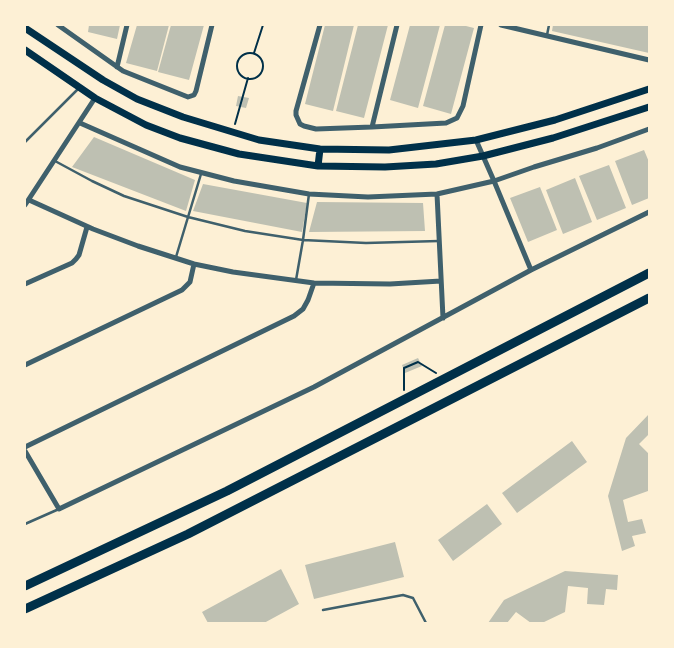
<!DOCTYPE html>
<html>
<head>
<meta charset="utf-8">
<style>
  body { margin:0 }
  #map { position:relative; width:674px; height:648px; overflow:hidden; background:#fdf0d5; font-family:"Noto Sans",sans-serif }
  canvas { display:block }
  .frame { position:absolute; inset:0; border:26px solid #fdf0d5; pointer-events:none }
</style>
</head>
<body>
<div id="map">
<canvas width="674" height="648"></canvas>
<div class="frame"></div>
</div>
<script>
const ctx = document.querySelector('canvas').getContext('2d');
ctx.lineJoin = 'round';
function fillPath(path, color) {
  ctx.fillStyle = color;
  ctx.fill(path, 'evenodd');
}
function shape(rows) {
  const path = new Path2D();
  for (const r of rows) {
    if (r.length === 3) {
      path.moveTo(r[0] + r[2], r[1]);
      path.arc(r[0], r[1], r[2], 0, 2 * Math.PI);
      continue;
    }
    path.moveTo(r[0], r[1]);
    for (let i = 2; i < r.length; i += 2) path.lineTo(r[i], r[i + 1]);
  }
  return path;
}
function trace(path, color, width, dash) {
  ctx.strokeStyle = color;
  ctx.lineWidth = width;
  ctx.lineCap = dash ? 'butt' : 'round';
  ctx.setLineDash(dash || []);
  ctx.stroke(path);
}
const building = shape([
  [89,25,120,25,117,39,88,32],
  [137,25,169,25,157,71,126,63],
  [171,25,204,25,189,80,158,72],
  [325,25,354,25,333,111,305,104],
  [358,25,388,25,364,118,336,111],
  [410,25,440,25,418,108,390,100],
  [445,25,462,25,474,28,451,114,423,106],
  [553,25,649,25,649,53,552,31],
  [238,96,249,98,246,108,236,106],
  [94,137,195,180,186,211,72,167],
  [644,150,649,162,649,198,632,205,615,161],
  [609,165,626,208,597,220,579,176],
  [575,178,592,222,563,234,546,190],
  [203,184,307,203,302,232,193,211],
  [540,187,557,230,528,242,510,198],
  [317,202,423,203,425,231,309,232],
  [418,358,422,366,405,373,402,365],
  [649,414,649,434,639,444,649,454,648,491,623,500,628,522,642,519,646,533,632,536,635,546,622,551,608,496,626,438],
  [572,441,587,462,517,513,502,493],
  [487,504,502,524,453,561,438,540],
  [395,542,404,577,314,599,305,565],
  [281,569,299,604,264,623,208,623,202,612],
  [565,571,618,575,617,590,606,589,604,605,587,604,588,588,568,586,565,612,542,623,531,623,516,612,507,623,488,623,504,600]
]);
const path = shape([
  [254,53,263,25],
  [250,66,13],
  [235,124,248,78],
  [404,390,404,368,418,362,436,373]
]);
const service = shape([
  [547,35,549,25],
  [25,142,79,88],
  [55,161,92,181,124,196,188,217,245,231,303,240,366,243,439,241],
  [176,257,201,174],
  [296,280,303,240,309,194],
  [25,524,59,509],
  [323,610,403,595,413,598,426,623]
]);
const minor = shape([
  [58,25,123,71,188,97,194,95,196,91,212,25],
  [320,25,296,111,296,115,300,124,304,126,316,129,372,127,446,123,457,118,463,106,481,25],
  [501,25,649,60],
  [117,67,127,25],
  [80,123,180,167,234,181,309,194,368,197,437,194,494,181,534,167,597,148,649,129],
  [372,127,397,25],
  [476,140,494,181,531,270],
  [437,194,443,318],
  [29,200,93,229,138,246,194,264,233,272,314,283,390,284,441,281],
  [25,205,95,98],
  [25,284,72,263,76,259,79,255,87,227],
  [25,365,182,290,190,282,194,264],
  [25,447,294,316,303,309,308,300,314,283],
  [25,451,59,509,314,387,531,270,649,212]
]);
const secondary = shape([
  [25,28,103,80,137,99,183,117,259,140,320,149,389,150,476,140,555,120,649,89],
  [25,50,95,98,146,125,180,138,239,154,318,166,385,167,436,164,483,156,553,138,649,107],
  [318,166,320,149]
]);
const motorway = shape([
  [25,586,227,491,649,273],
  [25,609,188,534,649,298]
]);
fillPath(building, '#bec0b2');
trace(path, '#003049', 2);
trace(service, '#3f606c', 2.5);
trace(minor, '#3f606c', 5);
trace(secondary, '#003049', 7);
trace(motorway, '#003049', 9);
</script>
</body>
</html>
